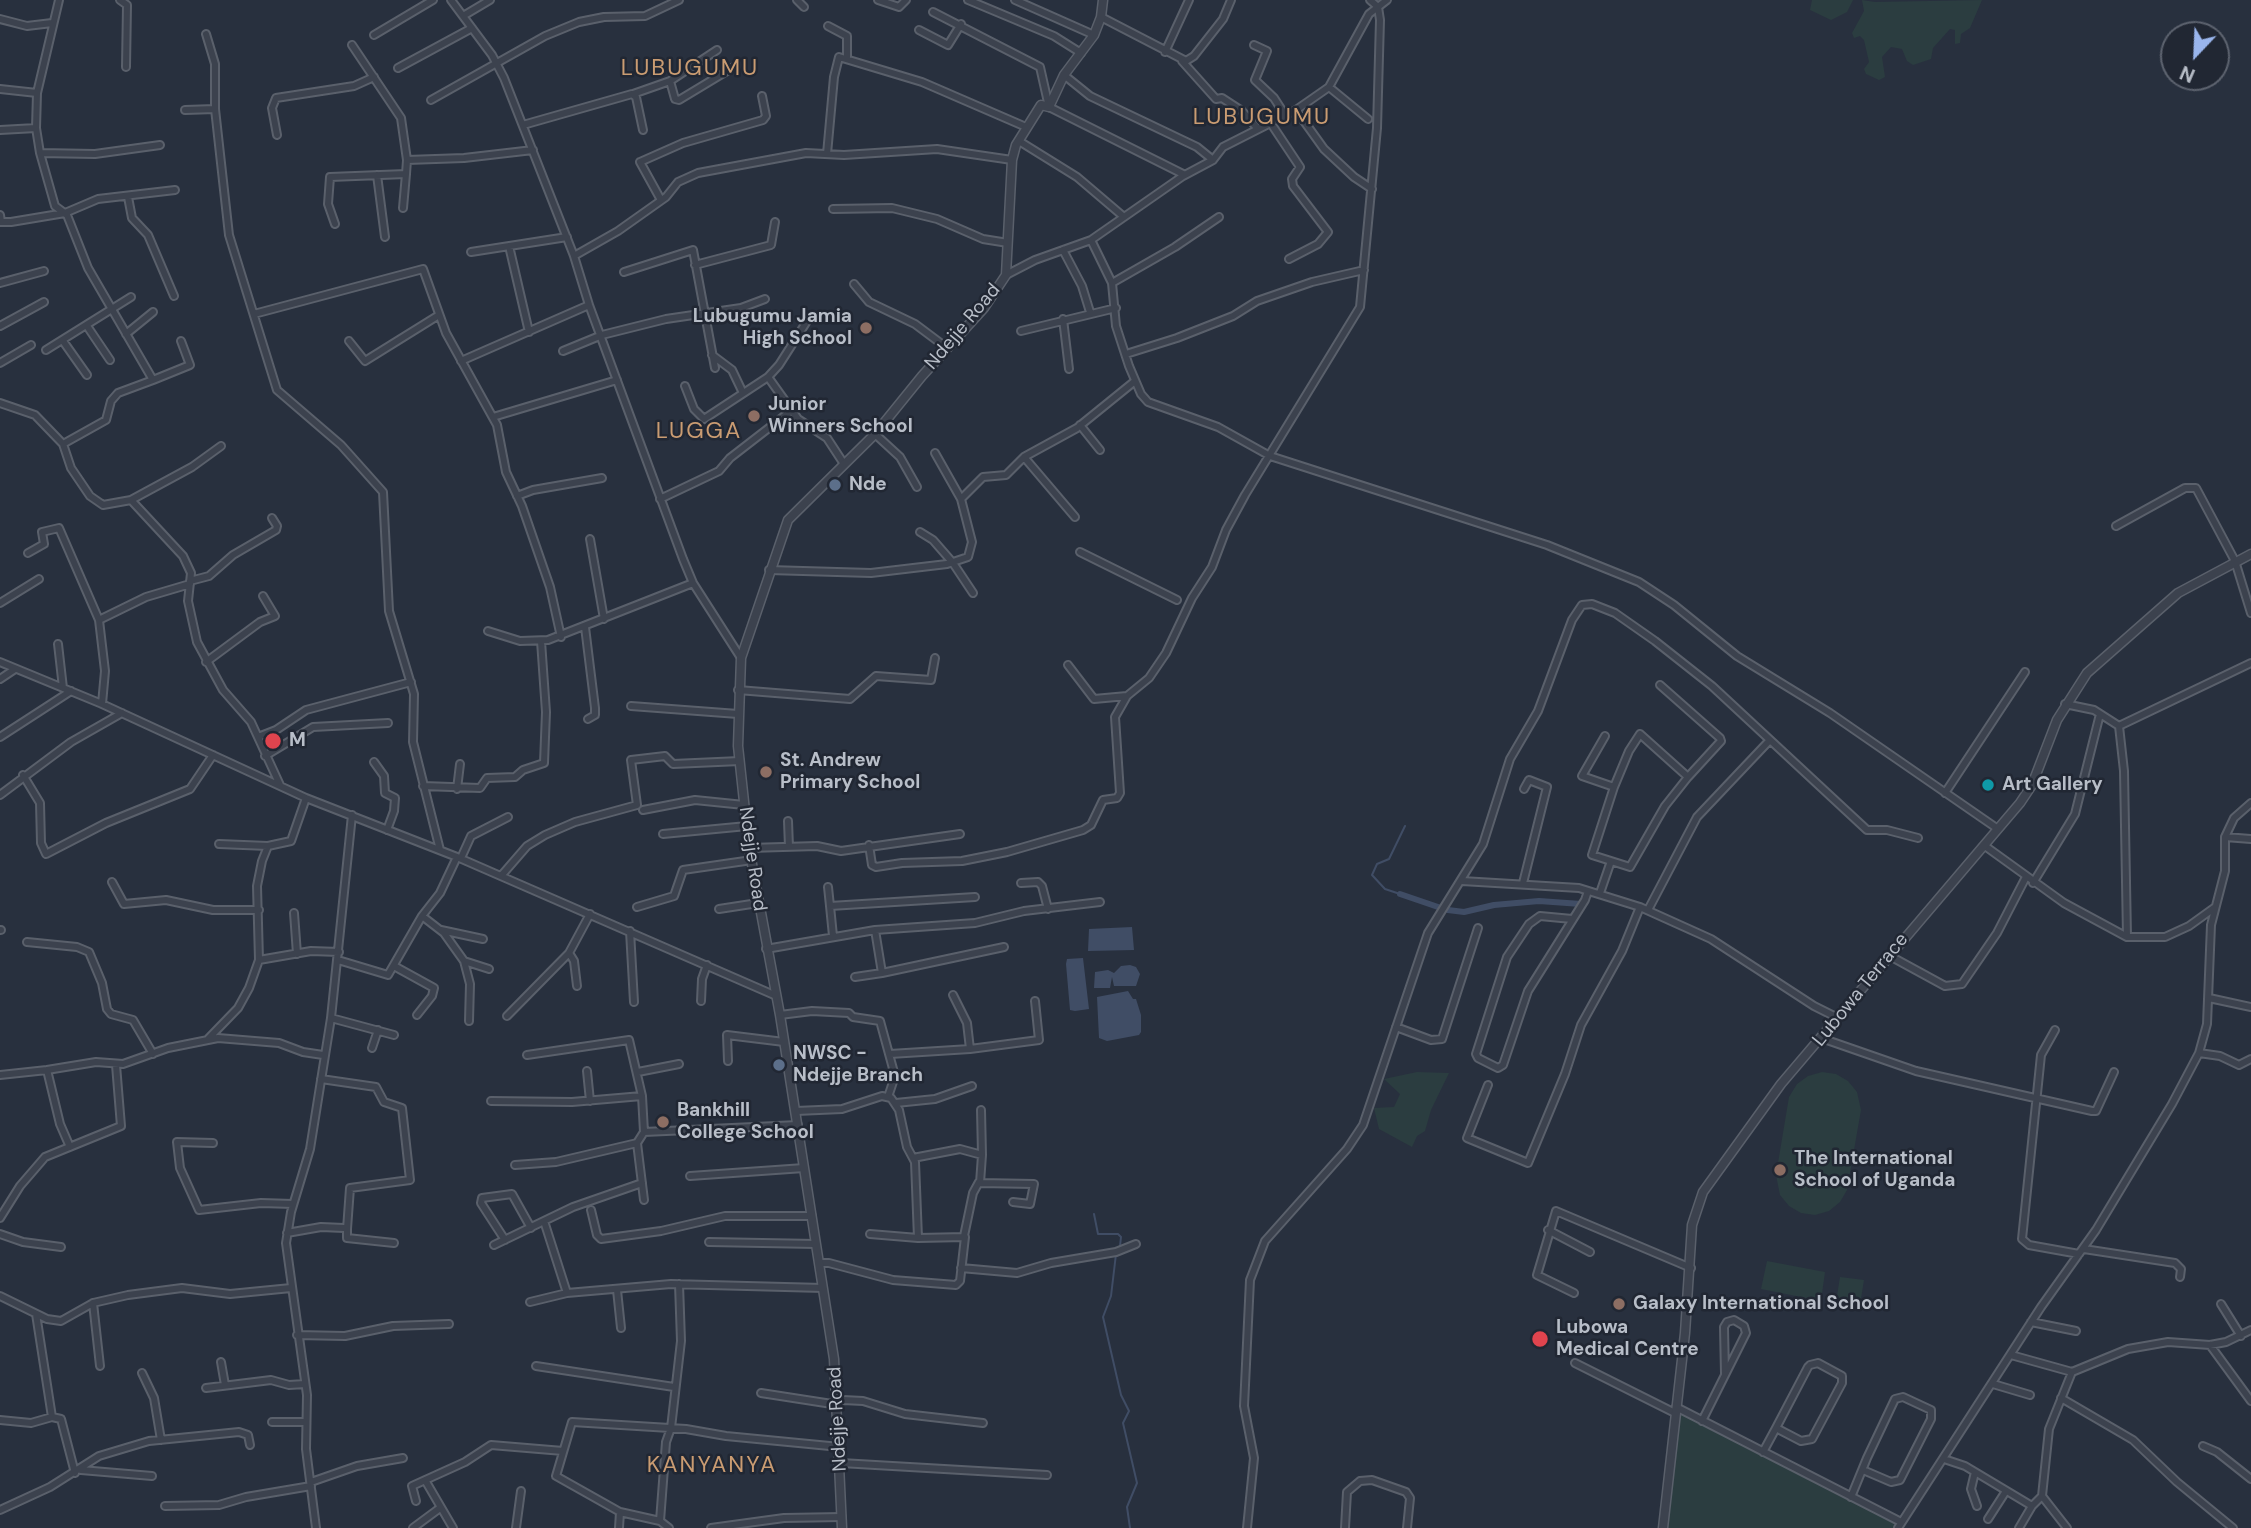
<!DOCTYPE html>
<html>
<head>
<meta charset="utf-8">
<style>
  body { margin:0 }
  #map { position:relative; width:2251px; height:1528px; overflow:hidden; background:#28303e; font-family:"DM Sans",sans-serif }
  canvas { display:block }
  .north { position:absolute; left:2160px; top:21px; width:70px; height:70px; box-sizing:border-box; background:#212733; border:2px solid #5d636f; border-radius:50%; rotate:203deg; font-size:19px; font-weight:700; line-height:28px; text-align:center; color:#b8bec8 }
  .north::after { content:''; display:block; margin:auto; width:24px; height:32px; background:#99b5ed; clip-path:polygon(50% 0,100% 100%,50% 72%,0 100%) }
</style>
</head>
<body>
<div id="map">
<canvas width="2251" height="1528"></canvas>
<div class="north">N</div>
</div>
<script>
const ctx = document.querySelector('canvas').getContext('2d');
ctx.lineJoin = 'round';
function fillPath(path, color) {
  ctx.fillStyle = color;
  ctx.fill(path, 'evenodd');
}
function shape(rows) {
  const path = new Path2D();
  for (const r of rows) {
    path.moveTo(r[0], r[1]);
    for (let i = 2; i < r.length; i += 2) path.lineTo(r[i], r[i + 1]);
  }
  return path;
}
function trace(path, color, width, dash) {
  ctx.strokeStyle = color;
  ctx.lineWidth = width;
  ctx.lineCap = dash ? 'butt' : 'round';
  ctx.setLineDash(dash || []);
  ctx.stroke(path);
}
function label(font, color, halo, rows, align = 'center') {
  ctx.font = font + ' "DM Sans",sans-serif';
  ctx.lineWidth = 5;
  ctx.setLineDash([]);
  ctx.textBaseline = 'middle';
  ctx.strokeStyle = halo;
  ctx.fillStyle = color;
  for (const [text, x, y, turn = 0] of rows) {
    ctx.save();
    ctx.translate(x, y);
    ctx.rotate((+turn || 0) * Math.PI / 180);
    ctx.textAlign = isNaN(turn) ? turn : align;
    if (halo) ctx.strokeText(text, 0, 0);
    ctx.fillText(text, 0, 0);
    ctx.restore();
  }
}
const green = shape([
  [1812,0,1853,0,1847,12,1831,20,1810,10],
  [1862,0,1875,2,1982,0,1970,28,1961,34,1960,43,1955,44,1955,30,1950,29,1933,48,1931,59,1913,65,1907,61,1902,49,1891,47,1882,57,1885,77,1879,80,1866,74,1864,69,1869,62,1864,40,1860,36,1854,38,1852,33,1864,11],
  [1417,1072,1449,1073,1431,1110,1425,1131,1417,1136,1412,1147,1379,1129,1374,1108,1394,1107,1400,1094,1384,1079],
  [1822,1072,1836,1074,1848,1081,1857,1092,1861,1110,1847,1190,1840,1202,1829,1211,1815,1215,1801,1213,1789,1206,1780,1195,1776,1175,1789,1097,1797,1084,1808,1076],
  [1767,1261,1825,1272,1821,1301,1761,1289],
  [1840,1277,1864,1280,1859,1311,1835,1308],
  [1679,1410,1895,1523,1894,1528,1666,1528]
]);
const water = shape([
  [1132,927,1134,950,1088,951,1089,929],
  [1083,958,1089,1009,1075,1011,1070,1010,1066,964,1067,959],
  [1130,965,1136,967,1140,974,1136,986,1114,986,1112,977,1110,988,1094,988,1095,972,1108,970,1114,973,1121,966],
  [1128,991,1133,999,1136,999,1141,1015,1141,1032,1139,1035,1107,1041,1099,1038,1097,997]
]);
const stream = shape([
  [1400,894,1385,889,1372,875,1377,864,1389,859,1405,826],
  [1094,1214,1098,1234,1118,1234,1121,1237,1120,1246],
  [1116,1254,1111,1296,1103,1317,1121,1395,1129,1411,1123,1423,1137,1483,1127,1507,1130,1528]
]);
const canal = shape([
  [1400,894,1441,908],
  [1448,910,1464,912,1494,905,1539,901,1581,904]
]);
const minor = shape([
  [59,0,37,93,36,128,40,153,55,206,67,215,88,268,153,380,118,393,111,401,106,420,63,444],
  [120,0,127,5,126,67],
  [451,0,492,55,504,78,574,256,589,305,683,559,693,583,741,658],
  [797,0,804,7],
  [878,0,899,7,906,0],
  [968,0,1054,36,1081,53],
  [1015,0,1094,35],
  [933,12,1040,67,1049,107,1185,175],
  [463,16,490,0],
  [1101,17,1186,61,1194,56,1223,19,1231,0],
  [0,19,27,26,52,23],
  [828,26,847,36,847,57],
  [919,30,948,45,961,24],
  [206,34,215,64,215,109],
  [374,35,433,0],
  [1254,45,1267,51,1255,80,1274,98,1285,115],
  [1165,52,1189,0],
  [1182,61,1216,99,1222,98,1242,111,1258,129],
  [398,68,472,28],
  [1064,75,1090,96,1197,147,1213,160],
  [670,81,675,99,679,100,737,65],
  [1329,87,1368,119],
  [0,89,37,93],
  [633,94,670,81,717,50],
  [431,100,545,36,579,22,604,17,645,16,679,0],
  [185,110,215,109,229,235,277,390,341,445,383,492,389,611,414,694,413,742,440,850],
  [1296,110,1324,149,1354,177,1372,189],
  [1270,122,1300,167,1292,179,1293,186,1328,232,1318,244,1289,259],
  [523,125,632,94,636,97,643,130],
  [0,130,36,128],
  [277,135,272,108,276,98,354,86,374,77],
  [1019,141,1077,177,1124,217],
  [40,153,95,154,160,145],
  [827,154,834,77,839,57,922,82,1026,127],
  [407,160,464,158,533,150],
  [377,175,385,237],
  [128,197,132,218,148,235,174,296],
  [661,200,640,162,683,143,763,120,766,116,762,96],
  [403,208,406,174],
  [833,209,892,208,937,219,983,239,1008,243],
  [0,215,1,222,11,222,65,213,98,199,175,190],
  [335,224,328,204,330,177,406,174,407,160,401,118,352,45],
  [1091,240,1112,283,1116,326,1129,366,1141,394,1148,402,1218,427,1270,456,1547,545,1639,582,1674,605,1737,656,1830,713,1998,829],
  [509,246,529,332],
  [1063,250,1082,286,1090,312],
  [471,252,567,237],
  [574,256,618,231,666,197,678,182,698,173,806,153,844,155,937,149,1012,160],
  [695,265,771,245,775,222],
  [624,272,693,250,715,368],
  [1006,275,1035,260,1091,240,1183,176,1213,160,1223,147,1296,110,1329,87,1369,14,1387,0],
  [0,283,44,271],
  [1112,283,1175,247,1219,217],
  [854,284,869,302,915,324,947,348],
  [254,314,423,269,446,333,497,425,506,472,522,506,550,587,561,637],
  [809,318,779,365,768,377,798,419,827,438,844,464],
  [1063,319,1069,369],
  [0,326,44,302],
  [87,326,110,360],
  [1021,331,1116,308],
  [126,334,153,312],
  [63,341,87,375],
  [349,341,365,361,439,315],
  [46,350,131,297],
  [563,351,602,335,666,319,741,308,765,299],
  [1126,354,1177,338,1233,316,1257,301,1312,282,1364,270],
  [712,355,732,370,743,393],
  [461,361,589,305],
  [0,363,31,345],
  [153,380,190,365,181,341],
  [685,386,694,409,704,419,768,377],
  [0,403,35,415,63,444,71,468,90,496,103,505,131,500,183,556,191,573,188,601,197,642,223,690,251,722,280,785],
  [493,417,617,380],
  [1080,425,1100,450],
  [875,434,900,457,917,487],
  [1024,457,1075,517],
  [517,496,533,490,602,478],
  [660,499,719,471,730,458,792,410],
  [961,499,983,477,1006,475,1024,457,1077,428,1135,381],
  [131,500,192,467,221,446],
  [2116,526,2185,488,2196,488,2235,561,2251,613],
  [920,532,933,540,953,563,973,593],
  [590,539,604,619],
  [1080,552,1177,600],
  [28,553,44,544,42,532,59,528,99,620,105,671,102,704],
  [769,570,871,573,947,564,968,557,972,542,961,499,935,453],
  [190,581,209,576,233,555,276,530,277,526,272,518],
  [0,603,39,579],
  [99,620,146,597,190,584],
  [585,627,595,708,595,715,588,719],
  [488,631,520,641,548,640,693,583],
  [58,644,63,688],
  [0,662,102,704,306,798,457,857,774,995],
  [206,662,260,622,275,616,263,596],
  [1068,665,1094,699,1127,696],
  [0,679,15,669],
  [1660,685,1720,738,1721,741,1688,777],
  [738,690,850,699,876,676,931,680,935,658],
  [2065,704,2094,710,2119,726],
  [631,706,738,714],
  [1605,736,1582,776,1614,787],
  [0,737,71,691],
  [258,737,276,730,306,710,411,682],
  [265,756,313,727,388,723],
  [374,762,384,776,385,793,395,798,394,811,387,830],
  [23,775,40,803,41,843,46,854,106,823,190,789,213,755],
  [423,786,480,788,487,778,515,777,523,770,544,763,546,712,541,641],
  [457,789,460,764],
  [1945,793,2025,672],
  [0,795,71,742,122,713],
  [643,810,695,800,744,805],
  [788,821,789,847],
  [663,834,747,826],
  [2225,837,2251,839],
  [219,844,268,846],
  [869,845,872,865,876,867,902,863,962,861,1007,852,1083,830,1091,825,1103,800,1117,798,1120,793,1115,717,1127,696,1149,678,1166,653,1192,598,1212,567,1226,530,1245,495,1360,307,1377,128,1380,20,1378,7,1370,0],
  [1985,846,2064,903,2127,937,2165,937,2189,926,2214,908],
  [749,848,817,846,841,851,960,834],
  [461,858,471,836,508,817],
  [501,876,527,846,545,835,575,822,637,805,631,760,665,756,673,764,740,761],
  [1462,881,1579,888,1640,907,1711,939,1814,1006,1838,1018],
  [112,882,124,904,166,900,213,910,259,910],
  [1021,883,1038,882,1042,886,1048,909],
  [1523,883,1547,787,1529,780,1524,789],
  [2033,883,2075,814,2100,714],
  [828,887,830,906],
  [1600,893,1611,861,1592,855,1614,787,1629,751,1640,734,1688,777,1665,806,1630,867,1611,861],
  [637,907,674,896,683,870,752,860],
  [719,909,758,903],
  [1648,910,1697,817,1769,741],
  [294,913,297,954],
  [422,916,444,933,464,961,470,984,469,1021],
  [1572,919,1540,916,1529,924,1507,957,1476,1054,1478,1058,1498,1068,1503,1065,1528,991,1585,900,1588,891],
  [0,930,1,930],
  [441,930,483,939],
  [875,930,882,973,1004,947],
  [630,931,634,1002],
  [833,936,830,906,975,897],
  [2127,937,2124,771,2119,726,2251,663],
  [27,942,77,947,89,952,102,983,107,1009,111,1014,133,1020,153,1054],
  [766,949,875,930,975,923,1024,911,1100,902],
  [569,953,574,961,577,986],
  [1890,956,1945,986,1962,984,1997,933,2026,877],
  [259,960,311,951,339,952],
  [338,960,388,975,422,916,440,893,457,857],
  [464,961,489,969],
  [394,966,434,988,432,996,417,1015],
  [855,977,882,973],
  [2209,998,2251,1007],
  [701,1001,702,979,707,965],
  [780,1015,812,1011,849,1013,853,1017,880,1021,895,1076,888,1097],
  [507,1016,569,953,590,914],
  [331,1018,394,1035],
  [1396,1027,1431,1040,1442,1039,1478,928],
  [2055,1030,2041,1055,2022,1239,2029,1245,2079,1254],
  [1821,1038,1916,1071,2092,1111,2096,1111,2114,1072],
  [208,1039,238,1008,249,988,259,960,257,886,262,861,268,846,291,841,306,798],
  [372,1048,378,1030],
  [970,1049,1039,1040,1035,1001],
  [2199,1053,2220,1056,2239,1065,2251,1059],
  [890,1054,970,1049,967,1023,953,995],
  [527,1055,629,1040,642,1096,644,1132,637,1143,644,1200],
  [728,1061,727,1035,784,1042],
  [587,1071,590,1101],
  [638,1072,679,1064],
  [0,1075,47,1070],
  [321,1079,376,1087,384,1102,402,1108,410,1180,350,1188,347,1229],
  [1488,1085,1467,1138,1528,1163,1565,1074,1581,1025,1622,951,1640,907],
  [491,1101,572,1102,642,1096],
  [896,1103,935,1099,972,1086],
  [981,1110,982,1155],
  [796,1111,842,1109,882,1096,891,1098,899,1110,907,1147,915,1162,918,1238,965,1237,960,1281,956,1285,893,1280,829,1263,819,1263],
  [644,1132,798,1125],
  [213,1143,177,1142,180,1168,199,1210,261,1203,293,1204],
  [70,1147,60,1124,47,1070,96,1062,123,1064,168,1048,218,1038,279,1043,303,1052,323,1055],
  [913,1158,960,1149,982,1155,980,1183,1034,1184,1030,1204,1013,1202],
  [515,1165,556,1162,637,1143],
  [690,1176,804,1168],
  [591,1210,597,1235,601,1239,661,1231,725,1216,812,1216],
  [0,1218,20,1186,45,1157,121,1126,116,1065],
  [544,1221,567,1293],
  [1548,1230,1590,1252],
  [287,1233,321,1227,344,1228,347,1229,347,1238,394,1243],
  [0,1234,23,1242,61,1247],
  [870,1234,918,1238],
  [964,1236,973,1193,979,1182],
  [505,1240,481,1203,482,1198,512,1194,531,1228],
  [709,1242,816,1244],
  [494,1245,573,1207,642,1183],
  [2084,1249,2175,1263,2181,1269,2180,1277],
  [961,1268,1017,1273,1051,1263,1116,1252,1136,1244],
  [617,1290,621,1328],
  [1574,1293,1537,1275,1556,1211,1691,1268],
  [0,1296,47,1319,61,1321,93,1303,128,1295,182,1288,230,1294,291,1288],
  [530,1302,567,1293,671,1284,823,1288],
  [93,1303,100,1366],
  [2221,1304,2241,1336],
  [36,1314,52,1417],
  [2031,1322,2076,1331],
  [297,1335,345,1336,393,1326,449,1324],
  [2210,1345,2251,1401],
  [2011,1355,2072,1372],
  [221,1362,225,1385],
  [1575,1363,1675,1413],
  [536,1366,674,1387],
  [142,1373,154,1398,161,1440],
  [1993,1384,2030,1395],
  [206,1388,271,1380,289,1385,305,1384],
  [761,1393,832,1404,843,1400,863,1401,905,1414,983,1423],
  [2061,1398,2133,1440,2177,1482,2233,1528],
  [1676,1407,1901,1522],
  [0,1420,31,1423,52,1417,61,1419,75,1473],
  [1702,1421,1746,1333,1744,1326,1734,1320,1727,1322,1724,1327,1725,1374],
  [272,1422,306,1422],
  [2203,1446,2217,1452,2251,1479],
  [1763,1452,1776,1428,1808,1367,1810,1365,1818,1363,1842,1376,1842,1383,1812,1439,1801,1441,1776,1428],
  [1944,1459,1965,1466,2032,1506,2042,1496],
  [841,1463,1047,1475],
  [81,1470,152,1476],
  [1975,1472,1971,1489,1977,1506],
  [425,1480,453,1528],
  [311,1482,357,1466,403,1458],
  [1851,1497,1867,1458,1895,1399,1903,1397,1931,1410,1931,1419,1900,1480,1891,1482,1863,1470],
  [416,1501,412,1486,465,1462,491,1445,563,1451],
  [165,1506,219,1505,246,1497,311,1486],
  [0,1510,50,1487,99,1456,149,1441,239,1432,248,1435,250,1445],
  [620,1512,660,1521,669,1528],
  [1988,1519,2006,1491],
  [660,1521,666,1442,671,1428,681,1341,679,1284],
  [316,1528,306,1449,307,1395,286,1243,291,1212,310,1149,331,1018,352,815],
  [413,1528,440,1508],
  [516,1528,521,1491],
  [619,1528,620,1512,556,1476,572,1422,686,1429,726,1436,840,1447],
  [711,1528,784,1518,842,1517],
  [1247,1528,1254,1458,1244,1406,1250,1280,1265,1241,1347,1149,1363,1125,1428,933,1483,844,1510,759,1538,711,1572,620,1582,605,1592,604,1615,613,1655,641,1712,686,1867,830,1887,830,1918,838],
  [1345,1528,1347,1492,1360,1481,1372,1480,1406,1492,1410,1498,1407,1528],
  [1898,1528,2041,1307,2096,1230,2172,1104,2199,1053,2207,1024,2211,925,2225,871,2225,837,2234,818,2251,803],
  [2019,1528,2032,1506],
  [2067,1528,2042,1496,2049,1429,2072,1372,2128,1349,2168,1342,2210,1345,2226,1342,2251,1330]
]);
const tertiary = shape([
  [842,1528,834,1359,780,1015,749,848,738,746,741,658,788,520,875,434,922,376,984,308,1006,275,1012,160,1016,145,1041,105,1049,107,1064,75,1094,35,1101,17,1103,0],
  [1663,1528,1685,1333,1692,1225,1703,1192,1781,1084,2020,803,2032,785,2057,720,2087,673,2178,593,2251,554]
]);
const markers = [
  [866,328,7,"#8d6e63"],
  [754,416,7,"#8d6e63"],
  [835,485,7,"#5c6f8a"],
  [273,741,9,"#e0444e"],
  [766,772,7,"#8d6e63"],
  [1988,785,7,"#0f9aa8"],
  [779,1065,7,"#5c6f8a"],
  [663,1122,7,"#8d6e63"],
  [1780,1170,7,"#8d6e63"],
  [1619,1304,7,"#8d6e63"],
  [1540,1339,9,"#e0444e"]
];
const poiNames = [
  ["Lubugumu Jamia",852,317,"right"],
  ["High School",852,339,"right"],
  ["Junior",768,405],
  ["Winners School",768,427],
  ["Nde",849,485],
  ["M",289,741],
  ["St. Andrew",780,761],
  ["Primary School",780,783],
  ["Art Gallery",2002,785],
  ["NWSC -",793,1054],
  ["Ndejje Branch",793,1076],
  ["Bankhill",677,1111],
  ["College School",677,1133],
  ["The International",1794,1159],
  ["School of Uganda",1794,1181],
  ["Galaxy International School",1633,1304],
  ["Lubowa",1556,1328],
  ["Medical Centre",1556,1350]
];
const streetNames = [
  ["Ndejje Road",963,327,-50],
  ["Ndejje Road",752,859,82],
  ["Lubowa Terrace",1861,990,-51],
  ["Ndejje Road",838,1419,-93]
];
const quarterNames = [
  ["LUBUGUMU",690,69],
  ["LUBUGUMU",1262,118],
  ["LUGGA",699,432],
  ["KANYANYA",712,1466]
];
fillPath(green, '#2b3d40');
fillPath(water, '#404d65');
trace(stream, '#404d65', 2);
trace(canal, '#404d65', 6);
trace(minor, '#5a606b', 10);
trace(tertiary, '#5a606b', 11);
trace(minor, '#3c424e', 6);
trace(tertiary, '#3c424e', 8);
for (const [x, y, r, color] of markers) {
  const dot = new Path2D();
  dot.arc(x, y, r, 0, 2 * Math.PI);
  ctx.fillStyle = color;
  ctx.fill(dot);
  trace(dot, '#212733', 2.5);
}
label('bold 19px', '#b8bec8', '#212733', poiNames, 'left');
label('19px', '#b8bec8', '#212733', streetNames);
ctx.letterSpacing = '2px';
label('23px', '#ca9c72', '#212733', quarterNames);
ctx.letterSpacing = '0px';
</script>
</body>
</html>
